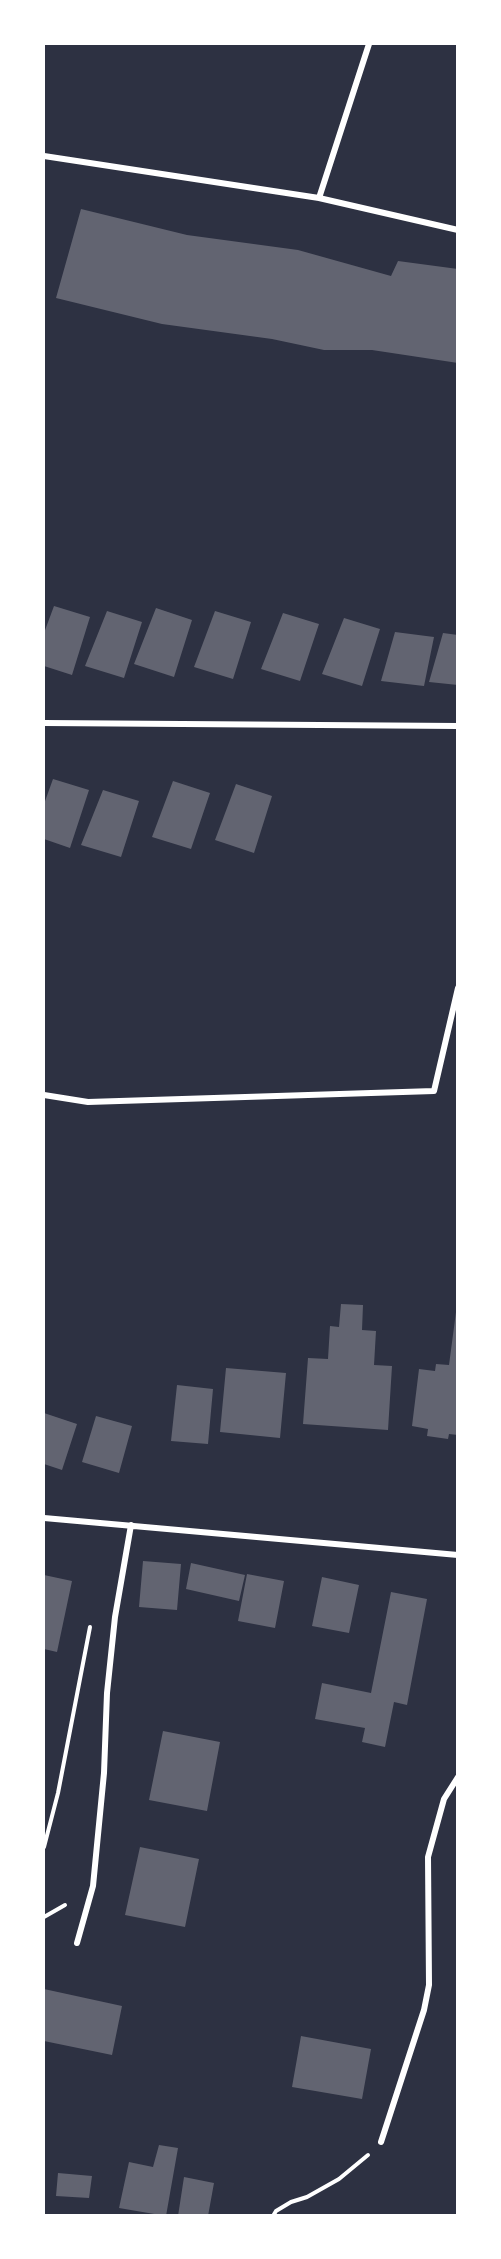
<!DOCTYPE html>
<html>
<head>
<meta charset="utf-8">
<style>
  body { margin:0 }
  #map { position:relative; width:501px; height:2259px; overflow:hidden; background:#2d3142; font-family:"Archivo Narrow",sans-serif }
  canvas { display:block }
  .frame { position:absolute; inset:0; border:45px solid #fff; pointer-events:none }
</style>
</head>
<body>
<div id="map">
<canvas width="501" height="2259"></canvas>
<div class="frame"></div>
</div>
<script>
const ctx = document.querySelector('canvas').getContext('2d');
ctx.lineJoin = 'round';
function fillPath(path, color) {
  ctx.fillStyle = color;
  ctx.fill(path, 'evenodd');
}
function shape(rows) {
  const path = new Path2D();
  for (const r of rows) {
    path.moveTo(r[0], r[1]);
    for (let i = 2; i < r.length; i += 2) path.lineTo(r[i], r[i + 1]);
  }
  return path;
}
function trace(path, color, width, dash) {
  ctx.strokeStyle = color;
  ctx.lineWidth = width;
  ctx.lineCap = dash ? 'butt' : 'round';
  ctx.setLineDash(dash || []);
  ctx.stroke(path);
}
const building = shape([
  [81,209,187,235,298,250,391,276,398,261,458,269,458,363,372,350,324,350,272,339,162,324,56,298],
  [54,606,90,617,72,675,44,666,44,633],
  [156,608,192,620,174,677,134,664],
  [107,611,142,622,124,678,85,666],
  [215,611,251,622,233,679,194,667],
  [283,613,319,624,300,681,261,669],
  [344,618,380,629,362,686,322,674],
  [395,632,434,637,424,686,381,681],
  [443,633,458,635,458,685,429,682],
  [53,779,89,790,70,848,44,839,44,804],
  [173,781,210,793,191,849,152,837],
  [236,784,272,796,254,853,215,840],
  [103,790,139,801,121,857,81,845],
  [341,1304,363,1305,362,1330,376,1331,374,1365,392,1366,388,1430,303,1424,308,1358,328,1359,330,1326,339,1327],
  [456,1312,458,1435,449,1434,448,1439,427,1436,428,1429,412,1426,419,1369,435,1371,436,1364,449,1365],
  [226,1368,286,1373,280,1438,220,1432],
  [177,1385,213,1389,208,1444,171,1441],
  [44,1413,77,1424,62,1470,44,1464],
  [96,1416,132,1426,119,1473,82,1462],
  [143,1561,181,1564,177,1610,139,1607],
  [191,1563,245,1575,239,1601,186,1589],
  [247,1574,284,1581,275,1628,238,1621],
  [44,1575,72,1581,57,1652,44,1649],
  [322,1577,359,1585,349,1633,312,1626],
  [391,1592,427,1599,407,1705,394,1702,385,1747,362,1742,365,1728,315,1719,322,1683,371,1693],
  [163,1731,220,1742,207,1811,149,1800],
  [140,1847,199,1859,185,1927,125,1915],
  [44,1989,122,2006,112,2055,44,2041],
  [301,2036,371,2049,362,2099,292,2087],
  [159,2145,178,2148,166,2216,119,2208,129,2162,153,2167],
  [58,2173,92,2176,89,2198,56,2196],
  [184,2177,214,2183,208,2216,178,2216]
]);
const path = shape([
  [44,1847,58,1793,90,1627],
  [44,1917,65,1905],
  [273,2216,276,2211,291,2202,307,2197,339,2179,368,2155]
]);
const minor = shape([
  [44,156,319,198,458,230],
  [319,198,369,44],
  [44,723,458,726],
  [44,1095,88,1102,434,1091,458,988],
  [44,1518,458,1555],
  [77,1943,93,1886,104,1773,107,1693,115,1617,131,1525],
  [381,2142,424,2010,429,1985,428,1857,444,1799,458,1777]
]);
fillPath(building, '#626471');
trace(path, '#fff', 4);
trace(minor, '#fff', 6);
</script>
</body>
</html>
